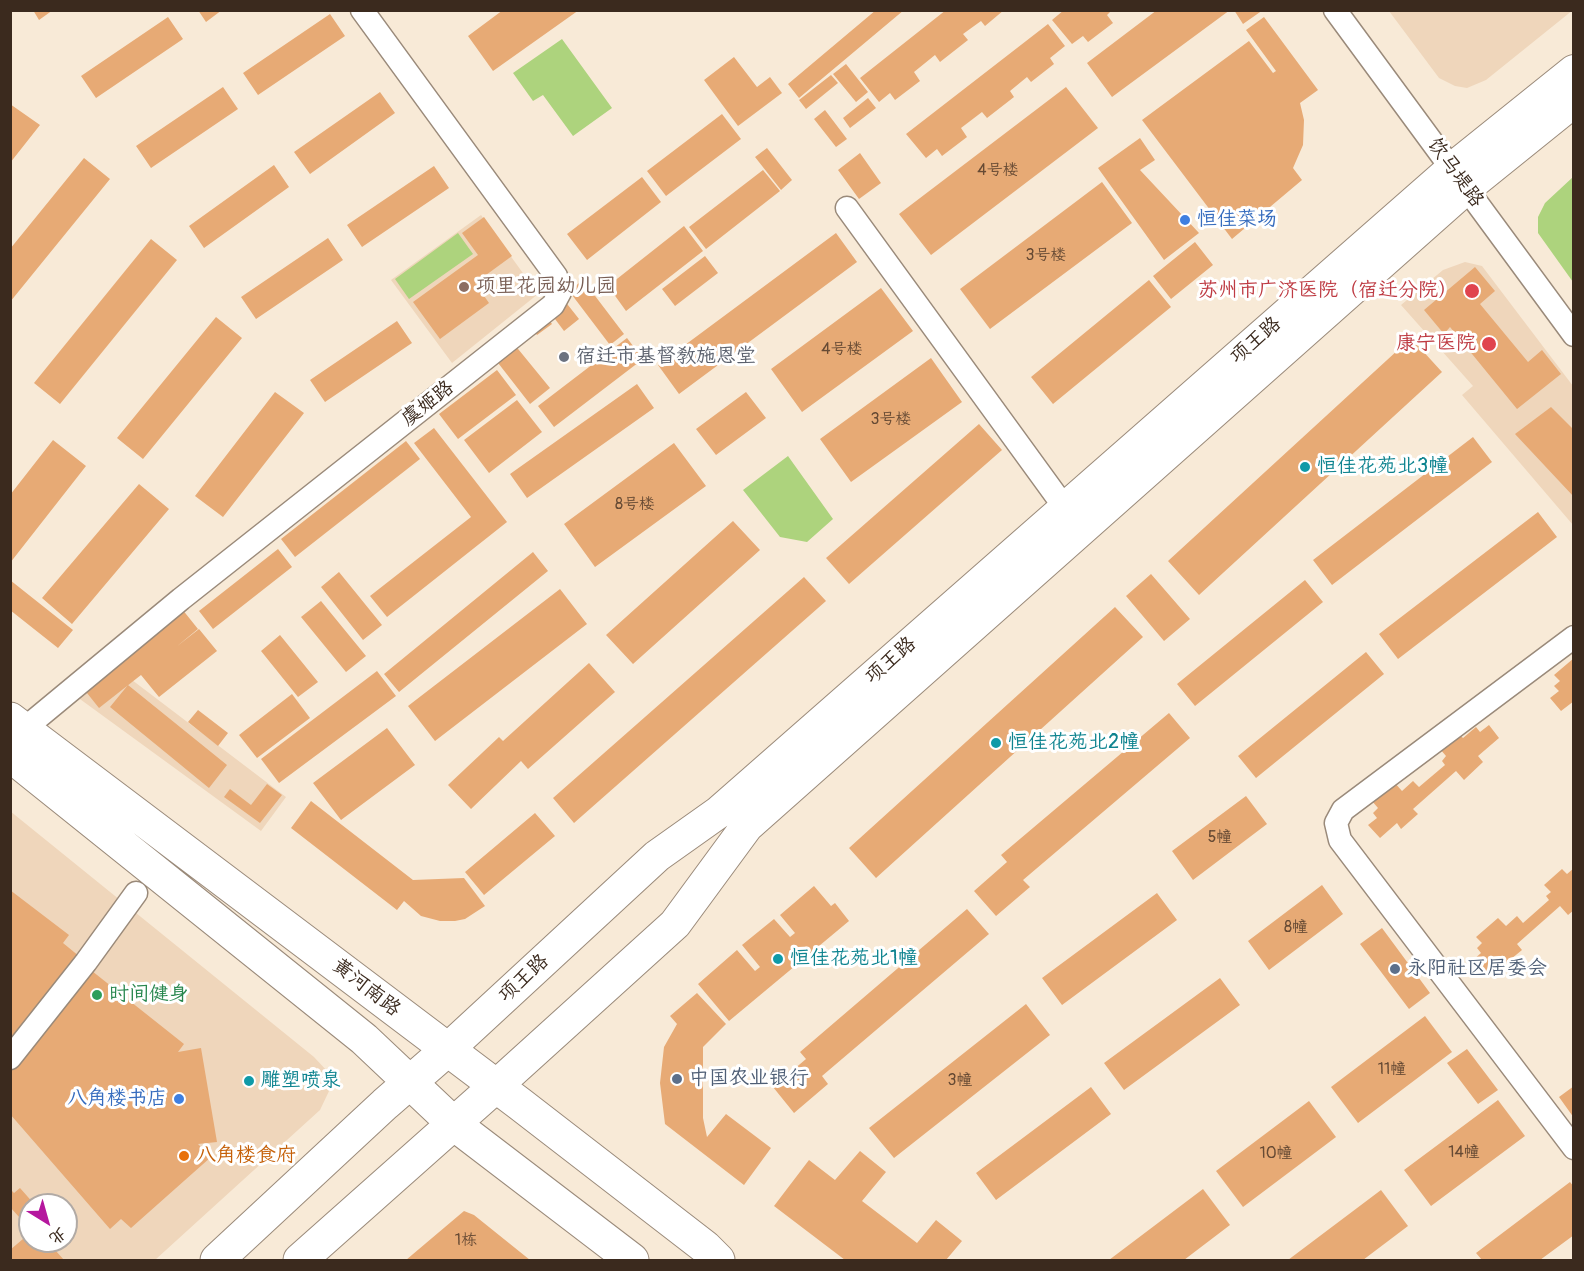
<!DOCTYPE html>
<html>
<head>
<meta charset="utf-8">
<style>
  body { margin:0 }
  #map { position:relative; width:1584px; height:1271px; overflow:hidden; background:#f8ead7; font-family:Pangolin,"LXGW WenKai TC",sans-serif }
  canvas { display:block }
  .frame { position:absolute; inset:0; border:12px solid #3b2a1e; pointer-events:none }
  .north { position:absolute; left:18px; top:1193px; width:60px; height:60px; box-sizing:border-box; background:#fff; border:2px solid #b1aaa5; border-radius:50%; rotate:143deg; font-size:16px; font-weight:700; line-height:24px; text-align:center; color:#3b2a1e }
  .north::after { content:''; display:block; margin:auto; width:21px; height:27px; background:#b5179e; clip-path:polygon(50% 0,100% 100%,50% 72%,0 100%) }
</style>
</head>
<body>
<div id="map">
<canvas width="1584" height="1271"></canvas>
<div class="frame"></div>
<div class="north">北</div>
</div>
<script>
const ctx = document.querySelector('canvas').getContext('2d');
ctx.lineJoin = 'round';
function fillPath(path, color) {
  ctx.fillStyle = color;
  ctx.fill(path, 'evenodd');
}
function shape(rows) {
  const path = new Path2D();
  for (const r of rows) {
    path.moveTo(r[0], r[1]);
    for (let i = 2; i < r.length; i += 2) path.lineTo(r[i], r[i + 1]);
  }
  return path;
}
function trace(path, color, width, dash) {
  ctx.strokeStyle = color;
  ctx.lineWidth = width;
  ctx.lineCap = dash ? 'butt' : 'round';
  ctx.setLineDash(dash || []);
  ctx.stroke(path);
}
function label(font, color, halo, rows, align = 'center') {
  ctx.font = font + ' Pangolin,"LXGW WenKai TC",sans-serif';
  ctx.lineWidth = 6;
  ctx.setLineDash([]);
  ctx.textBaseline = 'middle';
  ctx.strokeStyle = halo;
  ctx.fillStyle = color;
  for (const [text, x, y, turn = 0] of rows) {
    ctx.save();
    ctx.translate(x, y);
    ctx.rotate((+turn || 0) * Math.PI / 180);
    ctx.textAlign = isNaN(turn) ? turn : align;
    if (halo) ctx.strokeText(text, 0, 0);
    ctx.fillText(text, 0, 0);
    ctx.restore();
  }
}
const built = shape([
  [1573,10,1486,80,1467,88,1455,86,1439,78,1389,11],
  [481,215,538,294,452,363,391,280],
  [1465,262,1482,266,1573,386,1573,525,1462,395,1473,386,1401,305,1443,270],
  [111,664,286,797,261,831,73,694],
  [10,811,314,1057,328,1072,330,1089,320,1110,155,1260,11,1260],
  [30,1205,66,1205,66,1241,30,1241]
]);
const green = shape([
  [562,39,612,108,573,136,543,95,533,101,513,73],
  [1573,177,1573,282,1538,233,1538,217,1545,203],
  [458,233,473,254,409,299,395,279],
  [788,456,833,519,807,542,780,537,743,490]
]);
const building = shape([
  [33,10,53,10,39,20],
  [198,10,222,10,206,22],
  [503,10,579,10,493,71,468,36],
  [876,10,904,10,799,98,788,84],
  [946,10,1004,10,985,26,981,21,963,34,968,40,940,62,935,55,914,72,920,81,895,100,890,93,879,102,860,78],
  [1064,10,1112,10,1107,15,1113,23,1088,42,1083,36,1072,44,1052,20],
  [1157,10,1230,10,1112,97,1087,63],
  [1234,10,1263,10,1243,24],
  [330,14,345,36,258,95,243,73],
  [168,17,183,39,96,98,81,76],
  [1264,17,1318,90,1300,103,1304,120,1303,145,1293,168,1302,180,1232,239,1142,120,1249,41,1273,73,1276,71,1246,30],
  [1048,24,1065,46,1050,58,1054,64,1031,82,1027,77,1010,91,1014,97,987,118,982,112,961,128,967,137,942,156,937,149,926,158,906,134],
  [734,57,757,87,770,77,782,93,738,126,704,80],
  [846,64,868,92,856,102,833,74],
  [831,75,838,83,806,109,799,100],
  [223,87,238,109,151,168,136,146],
  [1066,87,1098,128,931,255,899,214],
  [380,92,395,113,310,174,294,152],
  [868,98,876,108,850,128,843,118],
  [10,104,40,125,10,163],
  [825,110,847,139,836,147,814,119],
  [722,114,741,139,666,196,647,171],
  [1140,138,1155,160,1140,170,1199,233,1164,260,1098,168],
  [767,148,792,180,781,190,755,157],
  [860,153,881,183,859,199,838,170],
  [84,158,110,179,10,302,10,249],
  [274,165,289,187,204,248,189,226],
  [434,166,449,188,362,247,347,225],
  [763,170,780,191,706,249,689,227],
  [642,177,661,202,587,260,567,234],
  [1102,182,1132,223,990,329,960,289],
  [484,217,512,256,475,283,489,303,440,339,413,302,478,255,462,233],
  [684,226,703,251,626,311,608,286],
  [836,233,857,262,679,394,658,365],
  [328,238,343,260,256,319,241,297],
  [151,239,177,260,60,404,34,383],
  [1195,242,1213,265,1171,299,1153,276],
  [705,256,718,273,675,306,662,289],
  [1475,267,1495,291,1480,304,1528,362,1542,350,1561,374,1517,409,1450,327,1444,334,1424,310],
  [583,280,624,334,610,345,569,291],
  [1149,280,1171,307,1053,404,1031,377],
  [881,288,913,331,802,412,771,369],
  [564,300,579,319,564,331,549,311],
  [216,317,242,338,143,459,117,438],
  [547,317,552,324,537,335,532,329],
  [397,321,412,343,325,402,310,380],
  [627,338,643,359,554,427,538,406],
  [1411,338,1442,372,1199,595,1168,561],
  [514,344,550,388,530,404,495,359],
  [931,358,962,402,851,482,820,439],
  [497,370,516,395,458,439,439,414],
  [637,384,654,408,527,498,510,474],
  [275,392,304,413,223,517,195,496],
  [746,392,766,418,716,455,696,429],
  [517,400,542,432,489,473,464,440],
  [1551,407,1574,430,1574,497,1515,434],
  [979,424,1002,450,849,584,826,558],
  [434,428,507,522,387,617,370,596,471,517,414,443],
  [1473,437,1492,462,1332,585,1313,560],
  [53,440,86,466,10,563,10,495],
  [406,441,420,459,295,557,281,539],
  [674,443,706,486,595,567,564,524],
  [139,484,169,509,72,624,42,598],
  [1538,512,1557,537,1398,659,1379,634],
  [733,521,760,550,633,664,606,635],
  [278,549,292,567,213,629,199,611],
  [533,552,548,571,399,692,384,674],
  [339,572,382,625,363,640,321,587],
  [1151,574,1190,619,1164,641,1126,596],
  [804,577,826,601,574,823,553,798],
  [10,580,73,630,58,648,10,610],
  [1305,580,1323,602,1195,706,1177,684],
  [560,589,587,624,435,741,408,706],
  [321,601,366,656,346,672,301,617],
  [1115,607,1143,637,876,878,849,848],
  [182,609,198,629,176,647,199,629,217,651,159,697,141,675,99,708,83,688],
  [280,635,318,682,298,697,261,651],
  [1366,652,1384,674,1256,778,1238,756],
  [1574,658,1574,701,1561,711,1550,698,1559,691,1554,686,1560,681,1554,675],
  [589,663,615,692,528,769,521,761,471,809,448,785,499,737,503,741],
  [377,671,396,696,279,783,261,759],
  [128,685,227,765,209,788,110,707],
  [292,694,310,718,257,758,239,735],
  [198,710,228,733,218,746,188,722],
  [1169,713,1190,738,1023,880,1030,887,996,916,974,891,1007,862,1001,855],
  [1489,725,1499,738,1478,756,1483,762,1464,780,1456,771,1413,809,1418,814,1401,829,1397,823,1380,838,1368,825,1377,818,1373,813,1378,808,1372,801,1394,782,1402,791,1413,781,1419,787,1445,765,1442,761,1446,756,1440,749,1458,733,1463,738,1476,727,1480,732],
  [387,728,415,765,341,820,313,783],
  [267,784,282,795,260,823,224,797,230,789,251,805],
  [1246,796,1267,824,1193,880,1172,851],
  [311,801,413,880,464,878,485,906,465,919,455,921,440,921,421,916,404,901,397,910,291,828],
  [535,813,555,836,484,895,465,872],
  [1574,868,1574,910,1568,915,1560,906,1517,944,1522,950,1505,964,1501,959,1484,974,1472,961,1481,953,1477,948,1482,943,1476,937,1498,918,1506,926,1517,916,1523,923,1549,900,1546,896,1551,892,1544,885,1562,869,1567,874],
  [1322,885,1343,914,1269,970,1248,941],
  [814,886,831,906,835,903,849,921,729,1021,698,984,737,950,755,971,760,967,742,945,774,919,790,937,795,933,780,915],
  [10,890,69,935,63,943,85,961,92,971,184,1044,178,1052,201,1048,217,1142,198,1144,211,1157,131,1228,121,1219,110,1229,10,1114,10,1071,29,1052,22,1042,10,1054],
  [1157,893,1177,920,1062,1005,1042,978],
  [967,909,989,934,822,1076,828,1084,794,1113,773,1087,806,1059,800,1052],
  [1382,928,1430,993,1409,1009,1360,944],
  [1220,978,1240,1005,1124,1090,1104,1063],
  [697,993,726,1024,703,1047,703,1118,707,1137,726,1114,771,1148,744,1185,665,1124,660,1083,664,1047,677,1024,670,1016],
  [1026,1004,1050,1035,894,1158,869,1128],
  [1425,1016,1452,1052,1358,1123,1331,1087],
  [1467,1049,1498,1090,1478,1104,1447,1063],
  [1574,1086,1574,1118,1559,1097],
  [1091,1087,1111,1114,996,1200,976,1173],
  [1498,1100,1525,1136,1431,1206,1404,1170],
  [1309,1101,1336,1137,1243,1207,1216,1171],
  [860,1151,886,1172,862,1201,917,1243,936,1220,962,1241,946,1260,845,1260,774,1206,809,1160,835,1180],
  [1570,1182,1574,1187,1574,1235,1540,1260,1482,1260,1476,1253],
  [20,1188,35,1205,30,1205,30,1229,10,1207,10,1189,14,1193],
  [1203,1189,1230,1225,1184,1260,1109,1260],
  [1381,1190,1408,1226,1363,1260,1288,1260],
  [464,1211,474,1215,530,1260,406,1260],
  [30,1233,30,1241,47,1241,64,1260,10,1260,10,1250]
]);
const street = shape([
  [1335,10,1574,335],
  [847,208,1065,508],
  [1574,637,1343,810,1336,823,1340,840,1574,1148],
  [24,729,181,599,553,305,560,292,556,276,362,10],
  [10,1058,86,962,136,893]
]);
const secondary = shape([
  [447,1050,657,856,719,812,1452,169,1574,71],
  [496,1086,675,924,747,826,1466,188,1574,101]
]);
const primary = shape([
  [10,719,520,1104,705,1247,718,1260],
  [10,755,364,1039,454,1124,632,1260],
  [217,1260,385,1104,447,1050],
  [300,1260,496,1086]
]);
const markers = [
  [1185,220,6,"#3f7fe0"],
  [464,287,6,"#8d6e63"],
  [1472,291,8,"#e0444e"],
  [1489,344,8,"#e0444e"],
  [564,357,6,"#6b7280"],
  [1305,467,6,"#0f9aa8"],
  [996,743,6,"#0f9aa8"],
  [778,959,6,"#0f9aa8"],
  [1395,969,6,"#5c6f8a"],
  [97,995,6,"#2e9e5b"],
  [677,1079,6,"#5c6f8a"],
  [249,1081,6,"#0f9aa8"],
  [179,1099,6,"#3f7fe0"],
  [184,1156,6,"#e8710a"]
];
const numberNames = [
  ["4号楼",998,171],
  ["3号楼",1046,256],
  ["4号楼",842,350],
  ["3号楼",891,420],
  ["8号楼",635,505],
  ["5幢",1220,838],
  ["8幢",1296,928],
  ["11幢",1392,1070],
  ["3幢",960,1081],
  ["14幢",1464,1153],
  ["10幢",1276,1154],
  ["1栋",466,1241]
];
const streetNames = [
  ["饮马堤路",1455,173,54],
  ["项王路",1256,341,-41],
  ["虞姬路",428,404,-38],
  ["项王路",891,661,-41],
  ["项王路",524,979,-43],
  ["黄河南路",366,988,38]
];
const shopNames = [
  ["恒佳菜场",1197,220],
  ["八角楼书店",167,1099,"right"]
];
const educationNames = [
  ["项里花园幼儿园",476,287]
];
const healthNames = [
  ["苏州市广济医院（宿迁分院）",1458,291],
  ["康宁医院",1476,344]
];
const worshipNames = [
  ["宿迁市基督教施恩堂",576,357]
];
const cultureNames = [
  ["恒佳花苑北3幢",1317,467],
  ["恒佳花苑北2幢",1008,743],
  ["恒佳花苑北1幢",790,959],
  ["雕塑喷泉",261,1081]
];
const serviceNames = [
  ["永阳社区居委会",1407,969],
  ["中国农业银行",689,1079]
];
const leisureNames = [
  ["时间健身",109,995]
];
const foodNames = [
  ["八角楼食府",196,1156]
];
fillPath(built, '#efd6bb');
fillPath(green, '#add37d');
fillPath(building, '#e7aa75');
trace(street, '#9a8a7a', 25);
trace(secondary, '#9a8a7a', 34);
trace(primary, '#9a8a7a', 35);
trace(street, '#fff', 22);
trace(secondary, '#fff', 32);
trace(primary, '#fff', 33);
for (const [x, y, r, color] of markers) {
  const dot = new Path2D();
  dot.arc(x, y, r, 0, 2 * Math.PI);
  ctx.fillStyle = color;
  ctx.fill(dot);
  trace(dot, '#fff', 2);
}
label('16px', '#664a34', null, numberNames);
label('20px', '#3b2a1e', '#fff', streetNames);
label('20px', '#366cbe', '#fff', shopNames, 'left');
label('20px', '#785e54', '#fff', educationNames, 'left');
label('20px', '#be3a42', '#fff', healthNames, 'right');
label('20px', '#5b616d', '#fff', worshipNames, 'left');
label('20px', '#0d838f', '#fff', cultureNames, 'left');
label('20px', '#4e5e75', '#fff', serviceNames, 'left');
label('20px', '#27864d', '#fff', leisureNames, 'left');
label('20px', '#c56008', '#fff', foodNames, 'left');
</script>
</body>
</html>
